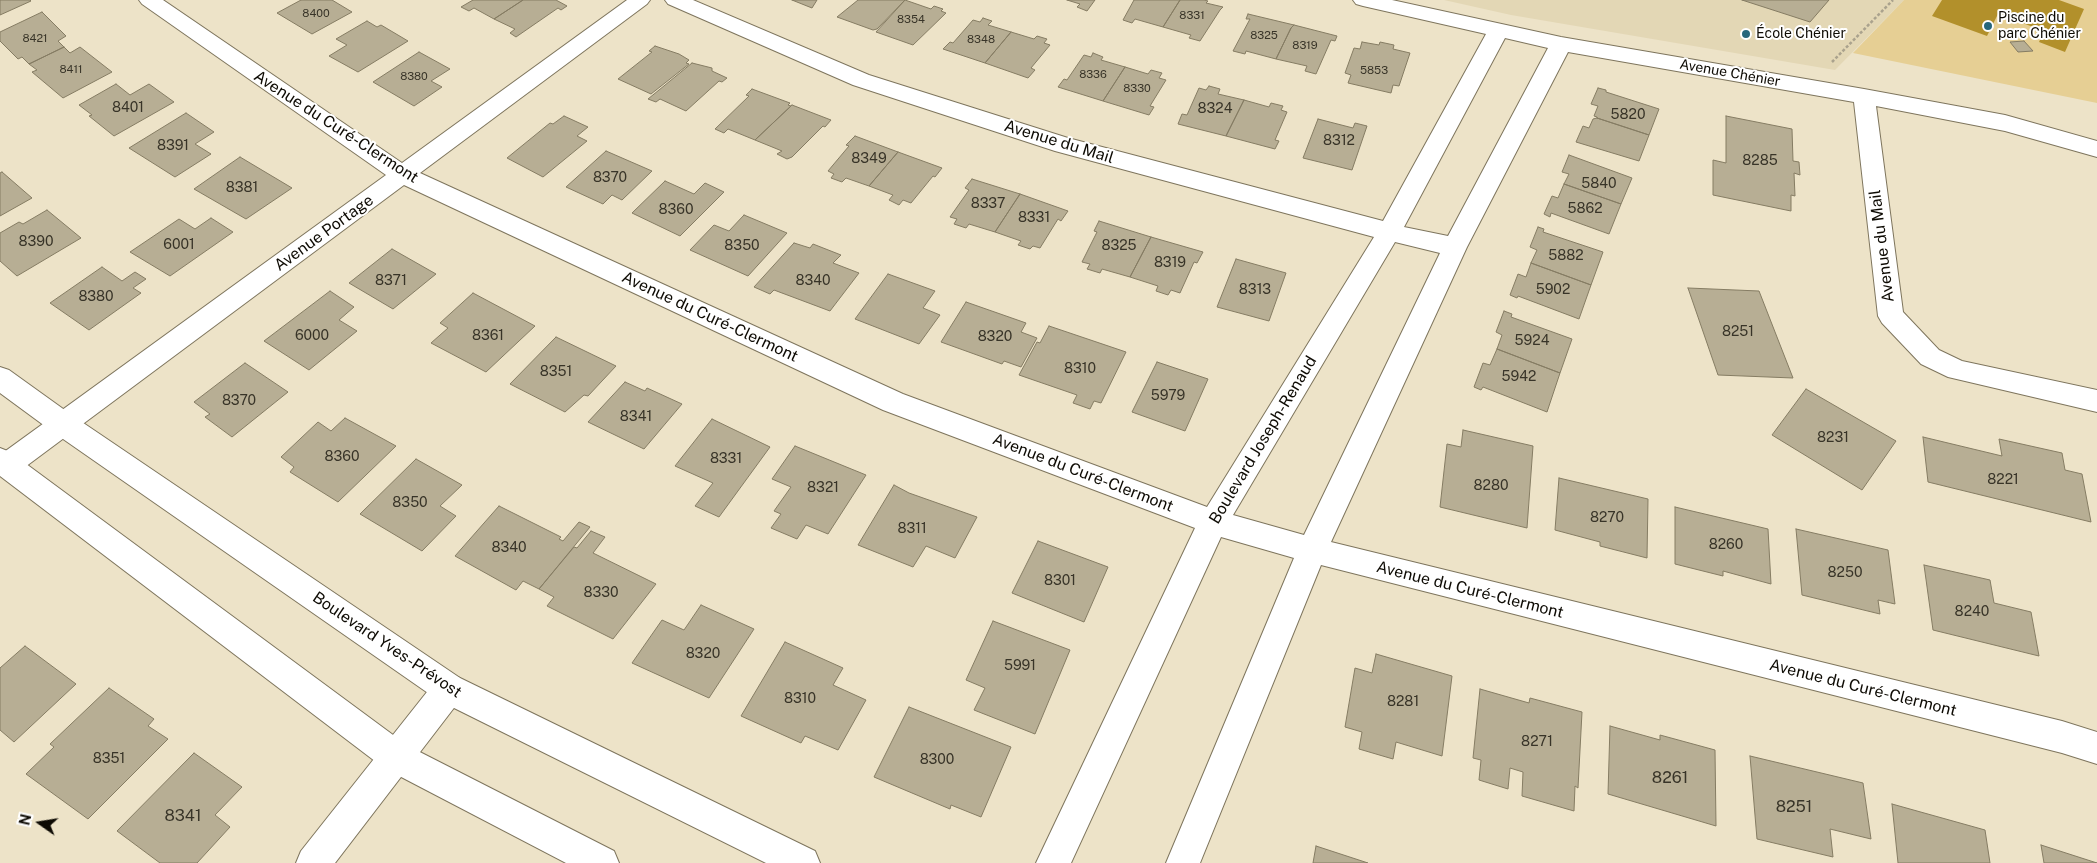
<!DOCTYPE html>
<html>
<head>
<meta charset="utf-8">
<style>
  body { margin:0 }
  #map { position:relative; width:2097px; height:863px; overflow:hidden; background:#ede3c8; font-family:"Public Sans",sans-serif }
  canvas { display:block }
  .north { position:absolute; left:15px; top:798px; width:50px; height:50px; -webkit-text-stroke:4px #fff; paint-order:stroke; rotate:283deg; font-size:14px; font-weight:700; line-height:20px; text-align:center; color:#0e0b04 }
  .north::after { content:''; display:block; margin:auto; width:18px; height:22px; background:#0e0b04; clip-path:polygon(50% 0,100% 100%,50% 72%,0 100%) }
</style>
</head>
<body>
<div id="map">
<canvas width="2097" height="863"></canvas>
<div class="north">N</div>
</div>
<script>
const ctx = document.querySelector('canvas').getContext('2d');
ctx.lineJoin = 'round';
function fillPath(path, color) {
  ctx.fillStyle = color;
  ctx.fill(path, 'evenodd');
}
function shape(rows) {
  const path = new Path2D();
  for (const r of rows) {
    path.moveTo(r[0], r[1]);
    for (let i = 2; i < r.length; i += 2) path.lineTo(r[i], r[i + 1]);
  }
  return path;
}
function trace(path, color, width, dash) {
  ctx.strokeStyle = color;
  ctx.lineWidth = width;
  ctx.lineCap = dash ? 'butt' : 'round';
  ctx.setLineDash(dash || []);
  ctx.stroke(path);
}
function label(font, color, halo, rows, align = 'center') {
  ctx.font = font + ' "Public Sans",sans-serif';
  ctx.lineWidth = 4;
  ctx.setLineDash([]);
  ctx.textBaseline = 'middle';
  ctx.strokeStyle = halo;
  ctx.fillStyle = color;
  for (const [text, x, y, turn = 0] of rows) {
    ctx.save();
    ctx.translate(x, y);
    ctx.rotate((+turn || 0) * Math.PI / 180);
    ctx.textAlign = isNaN(turn) ? turn : align;
    if (halo) ctx.strokeText(text, 0, 0);
    ctx.fillText(text, 0, 0);
    ctx.restore();
  }
}
const built = shape([
  [1444,0,1904,0,1835,70,1511,15]
]);
const green = shape([
  [1904,0,2097,0,2097,103,1853,53]
]);
const water = shape([
  [1942,0,2059,0,2084,9,2065,52,2039,42,2044,31,1998,14,1987,36,1932,16]
]);
const building = shape([
  [0,0,30,0,31,1,0,15,0,0],
  [301,0,332,0,352,12,312,34,277,13,301,0],
  [473,0,523,0,494,19,474,8,469,11,461,7,473,0],
  [523,0,556,0,567,6,561,10,558,8,516,37,510,33,515,29,494,19,523,0],
  [792,0,817,0,812,8,792,0],
  [858,0,905,0,877,29,873,30,837,17,858,0],
  [905,0,931,9,934,6,943,9,941,11,946,13,913,45,876,32,905,0],
  [1067,0,1095,0,1087,11,1077,7,1080,4,1067,0],
  [1134,0,1180,0,1163,27,1135,19,1132,23,1123,20,1134,0],
  [1180,0,1204,0,1208,1,1206,3,1223,7,1220,10,1200,41,1189,38,1191,35,1163,27,1180,0],
  [1742,0,1829,0,1810,22,1742,0],
  [42,12,66,36,58,41,64,47,29,64,22,57,18,59,0,41,0,32,42,12],
  [1248,14,1294,25,1291,28,1276,59,1246,51,1245,54,1233,51,1250,19,1246,19,1248,14],
  [983,18,992,21,988,25,1011,32,985,63,943,49,950,42,953,43,973,20,980,22,983,18],
  [367,21,377,27,381,25,408,41,358,72,329,56,347,45,336,39,367,21],
  [1294,25,1337,36,1335,41,1331,40,1316,74,1305,71,1307,66,1276,59,1291,28,1294,25],
  [1011,32,1034,39,1037,36,1047,39,1044,43,1050,45,1031,68,1035,70,1028,78,985,63,1011,32],
  [2024,41,2033,51,2018,52,2010,42,2024,41],
  [1362,42,1379,45,1380,42,1394,45,1393,49,1410,53,1399,86,1393,85,1391,93,1348,83,1351,75,1345,73,1354,48,1360,49,1362,42],
  [655,46,679,54,689,60,686,63,689,64,651,94,618,79,652,52,649,51,655,46],
  [64,47,70,53,80,47,112,72,63,98,32,72,37,70,29,64,64,47],
  [419,52,450,69,431,81,442,87,414,106,373,82,419,52],
  [1093,53,1103,57,1101,60,1125,67,1103,101,1058,87,1064,79,1067,80,1084,55,1091,57,1093,53],
  [692,63,712,68,712,71,727,78,722,82,719,81,686,111,660,99,656,102,648,99,692,63],
  [1125,67,1148,74,1151,70,1162,73,1159,78,1166,80,1150,106,1154,107,1149,115,1103,101,1125,67],
  [116,84,130,95,149,84,174,102,114,136,89,116,92,115,79,105,116,84],
  [1209,86,1220,89,1218,94,1244,100,1226,136,1178,124,1182,114,1187,115,1199,88,1206,90,1209,86],
  [1598,88,1606,90,1606,92,1659,109,1649,135,1597,118,1597,117,1594,116,1598,106,1591,104,1598,88],
  [752,89,790,103,788,105,791,106,755,140,728,129,724,133,715,129,749,96,746,95,752,89],
  [1244,100,1269,107,1271,103,1283,106,1281,110,1287,112,1275,140,1279,141,1275,149,1226,136,1244,100],
  [792,105,831,120,825,127,823,126,792,157,787,159,777,154,782,151,755,140,792,105],
  [186,113,214,132,195,144,211,154,175,177,129,148,186,113],
  [564,116,588,127,577,136,587,141,543,177,507,158,550,123,553,124,564,116],
  [1726,116,1792,129,1793,161,1799,162,1800,175,1794,173,1795,196,1791,195,1791,211,1713,195,1713,160,1726,163,1726,116],
  [1597,118,1649,135,1639,161,1576,142,1583,126,1589,128,1593,119,1597,118],
  [1318,119,1353,128,1355,123,1367,126,1352,170,1303,158,1318,119],
  [855,136,898,152,869,186,846,178,842,182,831,178,834,174,828,171,849,146,846,145,855,136],
  [606,151,652,171,622,200,612,195,603,204,566,187,606,151],
  [898,152,942,168,935,177,933,176,911,203,903,200,899,205,889,200,893,195,869,186,898,152],
  [1569,155,1632,178,1621,204,1564,184,1569,174,1562,172,1569,155],
  [240,157,292,188,246,219,194,189,240,157],
  [2,172,32,198,0,216,0,173,2,172],
  [972,179,1020,194,995,232,969,224,966,228,954,224,957,219,950,217,969,190,965,188,972,179],
  [665,181,694,194,705,183,724,192,680,236,632,213,665,181],
  [1564,184,1621,204,1609,234,1551,213,1550,217,1544,214,1552,196,1558,198,1564,184],
  [1020,194,1068,211,1061,221,1058,219,1040,248,1033,246,1030,249,1018,245,1021,241,995,232,1020,194],
  [47,210,81,238,17,276,0,261,0,233,19,222,23,224,47,210],
  [744,215,787,233,748,276,690,250,714,225,729,231,744,215],
  [211,218,233,232,170,276,130,252,179,219,195,229,211,218],
  [1099,221,1151,237,1130,277,1102,269,1100,273,1087,269,1090,264,1082,262,1097,232,1094,231,1099,221],
  [1538,227,1544,229,1543,232,1603,252,1591,285,1531,263,1537,250,1530,247,1538,227],
  [1151,237,1203,252,1197,263,1194,262,1180,293,1171,290,1168,295,1156,291,1158,286,1130,277,1151,237],
  [794,243,810,248,813,244,841,255,833,263,859,273,830,311,774,290,770,294,754,287,794,243],
  [392,249,436,274,393,309,349,283,392,249],
  [1236,259,1286,273,1269,321,1217,307,1236,259],
  [1531,263,1591,285,1579,319,1518,296,1517,298,1510,295,1518,274,1526,277,1531,263],
  [102,267,122,281,135,272,146,279,133,288,141,293,89,330,50,303,102,267],
  [888,274,935,291,923,308,940,315,919,344,855,319,888,274],
  [1688,288,1759,291,1793,378,1718,375,1688,288],
  [330,291,354,307,339,320,357,331,309,370,264,341,330,291],
  [473,293,535,326,486,372,431,343,448,328,440,323,473,293],
  [966,302,1026,323,1021,332,1037,338,1021,367,1004,361,1002,364,941,342,966,302],
  [1504,311,1512,314,1511,317,1572,339,1560,373,1497,349,1502,335,1496,332,1504,311],
  [1049,326,1126,352,1101,403,1094,401,1090,409,1073,403,1077,395,1019,375,1037,342,1040,343,1049,326],
  [556,337,616,366,588,396,584,395,565,412,510,384,556,337],
  [1497,349,1560,373,1547,412,1483,387,1481,390,1474,387,1483,363,1490,365,1497,349],
  [1157,362,1208,379,1185,431,1132,412,1157,362],
  [245,363,288,392,232,437,205,417,210,414,194,402,245,363],
  [625,382,645,391,647,388,682,404,644,449,588,422,625,382],
  [1806,389,1896,441,1862,490,1772,435,1806,389],
  [345,418,396,446,338,502,290,472,294,467,281,457,318,422,331,431,345,418],
  [712,419,770,447,719,517,695,506,713,483,675,466,712,419],
  [1463,430,1533,446,1527,528,1440,507,1447,444,1461,447,1463,430],
  [1923,437,2002,456,1999,439,2062,453,2065,470,2082,474,2091,522,1928,482,1923,437],
  [795,446,866,475,828,534,806,525,797,539,771,528,781,514,774,511,791,487,772,479,795,446],
  [416,459,462,485,440,506,456,516,422,551,360,514,416,459],
  [1559,478,1648,499,1647,558,1600,546,1600,542,1555,530,1559,478],
  [894,485,909,493,977,517,955,558,926,546,913,567,858,545,894,485],
  [499,506,561,537,559,539,563,541,579,522,590,527,539,589,523,581,516,590,455,556,499,506],
  [1675,507,1768,529,1771,584,1723,571,1723,576,1675,564,1675,507],
  [1796,529,1888,550,1895,604,1878,600,1880,614,1802,595,1796,529],
  [591,531,605,537,593,553,656,584,613,639,547,606,554,597,539,589,574,547,577,548,591,531],
  [1038,541,1108,567,1084,622,1012,593,1038,541],
  [1924,565,1990,580,1994,603,2031,612,2039,656,1933,630,1924,565],
  [701,605,754,629,709,698,632,663,662,620,684,630,701,605],
  [993,621,1070,650,1035,734,974,710,985,688,966,680,993,621],
  [785,642,843,668,833,685,866,700,838,750,805,736,801,743,741,716,785,642],
  [25,646,76,684,14,742,0,730,0,668,25,646],
  [1376,654,1452,676,1442,756,1396,742,1393,759,1359,749,1362,732,1345,727,1355,668,1372,673,1376,654],
  [109,688,154,719,148,726,168,739,88,819,26,774,54,747,50,744,109,688],
  [1480,689,1529,703,1530,698,1582,712,1578,788,1575,786,1574,811,1522,796,1523,772,1510,768,1508,789,1479,780,1481,760,1473,758,1480,689],
  [909,707,1011,747,981,817,951,805,950,809,874,777,909,707],
  [1610,726,1660,740,1660,735,1715,750,1716,826,1608,794,1610,726],
  [194,753,242,787,215,815,230,827,197,863,160,863,117,831,194,753],
  [1750,756,1863,783,1871,839,1830,829,1833,857,1757,839,1750,756],
  [1892,804,1985,830,1990,863,1898,863,1892,804],
  [2041,845,2097,863,2044,863,2041,845],
  [1316,846,1368,863,1313,863,1316,846]
]);
const path = shape([
  [1832,62,1893,0]
]);
const street = shape([
  [139,0,163,0,402,163,627,0,650,0,647,4,420,173,903,394,1207,507,1374,237,1055,151,853,85,668,4,665,0,693,0,869,75,1068,138,1383,221,1486,34,1363,6,1356,4,1353,0,1392,0,1561,37,1864,89,2005,115,2097,141,2097,157,2005,131,1876,106,1903,312,1939,350,1962,361,2097,390,2097,412,1948,377,1921,364,1882,323,1878,316,1854,102,1568,52,1467,247,1331,542,2062,721,2097,732,2097,764,2062,753,1321,565,1200,863,1166,863,1294,558,1221,537,1071,863,1036,863,1195,528,883,410,404,185,17,473,7,477,0,474,0,455,386,175,142,4,139,0],
  [1505,38,1548,48,1448,236,1404,227,1505,38],
  [1395,242,1440,253,1304,535,1233,515,1395,242],
  [449,674,460,678,465,689,460,700,335,863,296,863,301,851,438,678,449,674]
]);
const secondary = shape([
  [0,367,9,370,73,416,460,678,815,851,820,863,766,863,438,700,53,432,0,393,0,367],
  [0,448,10,452,408,746,614,851,619,863,566,863,384,768,0,476,0,448]
]);
const markers = [
  [1988,26,5,"#26667b"],
  [1746,34,5,"#26667b"]
];
const farNumbernames = [
  ["8400",316,14],
  ["8331",1192,16],
  ["8354",911,20],
  ["8325",1264,36],
  ["8421",35,39],
  ["8348",981,40],
  ["8319",1305,46],
  ["8411",71,70],
  ["5853",1374,71],
  ["8336",1093,75],
  ["8380",414,77],
  ["8330",1137,89]
];
const farPoinames = [
  ["Piscine du",1998,18],
  ["parc Chénier",1998,34],
  ["École Chénier",1756,34]
];
const farStreetnames = [
  ["Avenue Chénier",1730,73,10]
];
const numberNames = [
  ["8401",128,108],
  ["8324",1215,109],
  ["5820",1628,115],
  ["8312",1339,141],
  ["8391",173,146],
  ["8349",869,159],
  ["8285",1760,161],
  ["8370",610,178],
  ["5840",1599,184],
  ["8381",242,188],
  ["8337",988,204],
  ["5862",1585,209],
  ["8360",676,210],
  ["8331",1034,218],
  ["8390",36,242],
  ["6001",179,245],
  ["8350",742,246],
  ["8325",1119,246],
  ["5882",1566,256],
  ["8319",1170,263],
  ["8371",391,281],
  ["8340",813,281],
  ["8313",1255,290],
  ["5902",1553,290],
  ["8380",96,297],
  ["8251",1738,332],
  ["6000",312,336],
  ["8361",488,336],
  ["8320",995,337],
  ["5924",1532,341],
  ["8310",1080,369],
  ["8351",556,372],
  ["5942",1519,377],
  ["5979",1168,396],
  ["8370",239,401],
  ["8341",636,417],
  ["8231",1833,438],
  ["8360",342,457],
  ["8331",726,459],
  ["8221",2003,480],
  ["8280",1491,486],
  ["8321",823,488],
  ["8350",410,503],
  ["8270",1607,518],
  ["8311",912,529],
  ["8260",1726,545],
  ["8340",509,548],
  ["8250",1845,573],
  ["8301",1060,581],
  ["8330",601,593],
  ["8240",1972,612],
  ["8320",703,654],
  ["5991",1020,666],
  ["8310",800,699],
  ["8281",1403,702],
  ["8271",1537,742],
  ["8351",109,759],
  ["8300",937,760]
];
const streetNames = [
  ["Avenue du Curé-Clermont",336,127,33],
  ["Avenue du Mail",1059,142,17],
  ["Avenue Portage",324,233,-36],
  ["Avenue du Mail",1882,246,-97],
  ["Avenue du Curé-Clermont",710,317,25],
  ["Boulevard Joseph-Renaud",1263,440,-59],
  ["Avenue du Curé-Clermont",1083,473,21],
  ["Avenue du Curé-Clermont",1470,590,14],
  ["Boulevard Yves-Prévost",387,645,34],
  ["Avenue du Curé-Clermont",1863,688,14]
];
const nearNumbernames = [
  ["8261",1670,778],
  ["8251",1794,807],
  ["8341",183,816]
];
fillPath(built, '#e3d7b5');
fillPath(green, '#e6cf94');
fillPath(water, '#b2902b');
fillPath(building, '#b7ae94');
trace(building, '#857c63', 1);
trace(street, '#7e755d', 2);
trace(secondary, '#7e755d', 2);
trace(path, '#aaa28d', 2.5, [3, 2]);
fillPath(street, '#fff');
fillPath(secondary, '#fff');
for (const [x, y, r, color] of markers) {
  const dot = new Path2D();
  dot.arc(x, y, r, 0, 2 * Math.PI);
  ctx.fillStyle = color;
  ctx.fill(dot);
  trace(dot, '#fff', 2);
}
label('11px', '#383428', null, farNumbernames);
label('14px', '#0e0b04', '#fff', farPoinames, 'left');
label('14px', '#0e0b04', '#fff', farStreetnames);
label('14px', '#383428', null, numberNames);
label('16px', '#0e0b04', '#fff', streetNames);
label('16px', '#383428', null, nearNumbernames);
</script>
</body>
</html>
